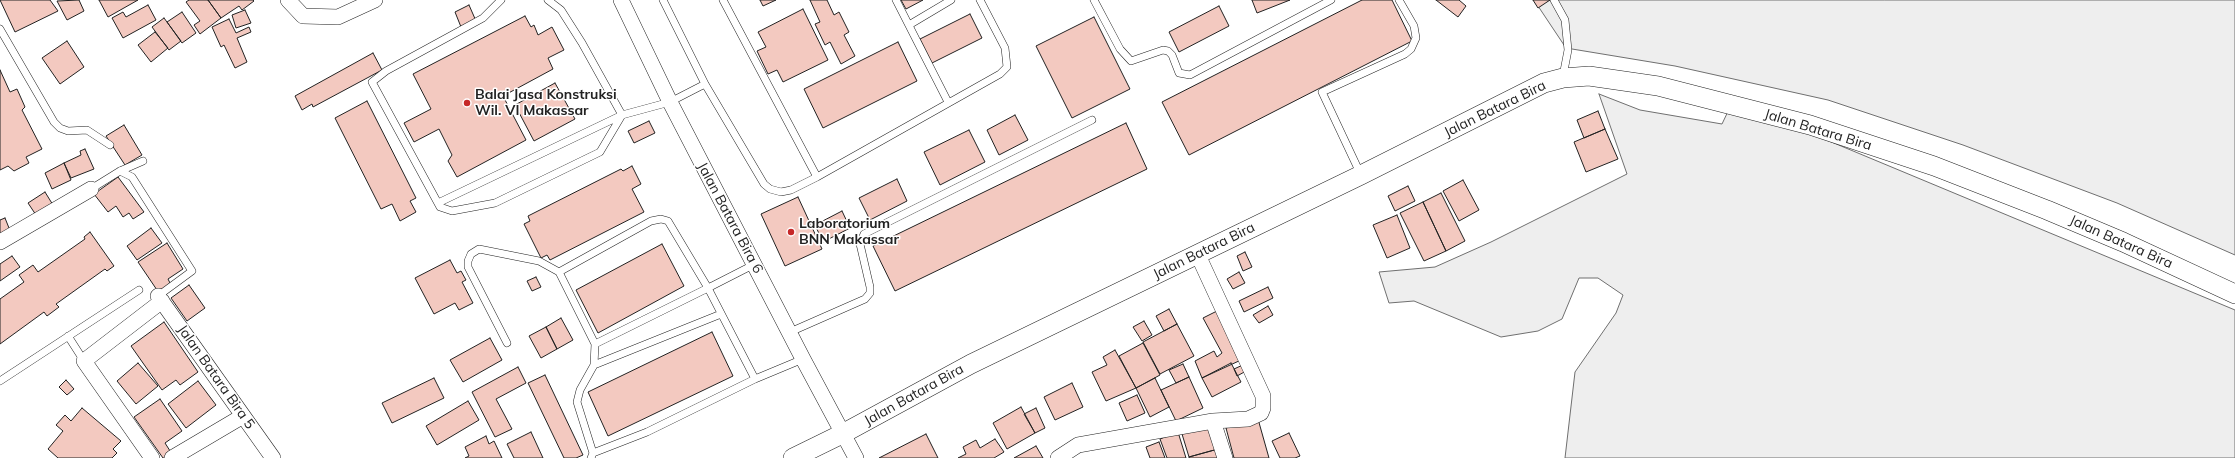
<!DOCTYPE html>
<html>
<head>
<meta charset="utf-8">
<style>
  body { margin:0 }
  canvas { display:block; background:#fff }
</style>
</head>
<body>
<canvas width="2235" height="458"></canvas>
<script>
const ctx = document.querySelector('canvas').getContext('2d');
ctx.lineJoin = 'round';
function fillPath(path, color) {
  ctx.fillStyle = color;
  ctx.fill(path, 'evenodd');
}
function shape(rows) {
  const path = new Path2D();
  for (const r of rows) {
    path.moveTo(r[0], r[1]);
    for (let i = 2; i < r.length; i += 2) path.lineTo(r[i], r[i + 1]);
  }
  return path;
}
function trace(path, color, width, dash) {
  ctx.strokeStyle = color;
  ctx.lineWidth = width;
  ctx.lineCap = dash ? 'butt' : 'round';
  ctx.setLineDash(dash || []);
  ctx.stroke(path);
}
function label(font, color, halo, rows, align = 'center') {
  ctx.font = font + ' Mulish,sans-serif';
  ctx.lineWidth = 3;
  ctx.setLineDash([]);
  ctx.textBaseline = 'middle';
  ctx.strokeStyle = halo;
  ctx.fillStyle = color;
  for (const [text, x, y, turn = 0] of rows) {
    ctx.save();
    ctx.translate(x, y);
    ctx.rotate((+turn || 0) * Math.PI / 180);
    ctx.textAlign = isNaN(turn) ? turn : align;
    if (halo) ctx.strokeText(text, 0, 0);
    ctx.fillText(text, 0, 0);
    ctx.restore();
  }
}
const green = shape([
  [1534,0,2235,0,2235,255,2117,203,1963,145,1828,100,1675,66,1566,48,1534,0],
  [1599,94,1640,110,1722,124,1731,105,1757,111,2235,310,2235,458,1565,458,1575,372,1616,313,1623,295,1598,278,1579,278,1562,319,1538,331,1501,337,1414,301,1389,303,1379,272,1435,267,1491,242,1627,174,1599,94]
]);
const building = shape([
  [0,0,50,0,58,11,15,32,0,0],
  [79,0,84,11,67,20,57,1,79,0],
  [99,0,138,0,108,17,99,0],
  [189,0,208,0,221,18,200,34,194,25,200,21,186,2,189,0],
  [208,0,253,0,254,1,242,10,239,6,221,18,208,0],
  [760,0,776,0,763,6,760,0],
  [810,0,827,0,834,15,839,12,849,32,844,35,855,56,841,64,830,42,825,45,815,24,820,22,810,0],
  [901,0,923,0,906,9,901,0],
  [1252,0,1290,0,1257,13,1252,0],
  [1362,0,1392,0,1412,41,1189,155,1162,102,1362,0],
  [1436,0,1459,0,1466,6,1458,17,1436,0],
  [1533,0,1550,0,1538,8,1533,0],
  [148,5,156,20,123,38,112,18,123,12,126,17,148,5],
  [469,5,476,21,461,27,455,12,469,5],
  [1219,6,1229,26,1179,52,1169,32,1219,6],
  [803,9,828,60,783,82,777,70,768,74,757,51,766,47,758,32,803,9],
  [245,10,251,23,236,28,232,15,245,10],
  [182,12,196,33,182,43,167,22,182,12],
  [970,14,982,38,932,63,920,39,970,14],
  [525,16,531,27,534,25,538,35,552,27,564,50,548,58,553,69,503,96,526,140,457,177,448,161,452,155,439,129,414,142,404,123,431,109,413,74,525,16],
  [1094,17,1130,89,1072,118,1036,46,1094,17],
  [164,18,181,41,169,50,152,27,164,18],
  [229,19,236,33,249,27,251,32,237,38,247,62,235,68,224,45,221,47,212,27,229,19],
  [155,32,168,48,151,62,138,45,155,32],
  [67,41,84,67,60,84,42,58,67,41],
  [898,42,917,81,823,128,804,89,898,42],
  [373,53,382,70,313,107,312,104,302,110,295,96,373,53],
  [0,70,10,92,17,89,25,107,22,110,42,149,26,157,29,163,14,171,8,166,0,170,0,70],
  [555,83,575,119,534,141,515,105,555,83],
  [367,101,416,198,410,201,416,212,400,221,392,204,381,209,335,118,367,101],
  [1598,111,1605,129,1584,138,1577,120,1598,111],
  [1015,115,1028,140,999,155,987,130,1015,115],
  [649,121,655,133,634,143,628,131,649,121],
  [1126,123,1147,169,895,291,873,246,1126,123],
  [124,125,142,155,125,165,106,136,124,125],
  [1605,129,1618,159,1586,172,1574,142,1605,129],
  [969,130,985,162,940,185,924,152,969,130],
  [85,149,94,169,71,178,64,163,81,155,80,151,85,149],
  [64,163,71,180,52,189,45,173,64,163],
  [632,166,641,184,632,189,644,212,550,260,547,255,541,258,524,224,530,221,528,216,621,169,623,171,632,166],
  [118,177,144,212,133,219,129,213,123,217,116,206,108,212,94,194,118,177],
  [897,179,907,201,870,220,859,198,897,179],
  [1463,180,1479,210,1459,221,1443,191,1463,180],
  [1408,186,1415,201,1395,211,1388,196,1408,186],
  [45,192,53,205,36,215,28,203,45,192],
  [1441,193,1465,241,1446,251,1423,202,1441,193],
  [798,197,822,249,785,266,761,214,798,197],
  [1423,202,1446,251,1424,261,1400,213,1423,202],
  [842,211,850,228,823,242,815,225,842,211],
  [1397,215,1410,248,1387,258,1373,225,1397,215],
  [5,218,11,233,0,237,0,220,5,218],
  [151,228,162,243,137,260,127,246,151,228],
  [90,232,114,266,107,271,105,269,56,304,59,307,47,316,44,312,0,344,0,299,24,282,19,275,33,265,38,272,85,239,84,237,90,232],
  [167,243,183,269,168,279,171,285,159,293,138,262,167,243],
  [662,244,684,286,598,333,576,290,662,244],
  [1245,252,1252,267,1243,271,1237,256,1245,252],
  [12,256,20,267,0,281,0,264,12,256],
  [450,260,457,273,461,271,466,280,462,282,473,303,459,310,455,303,434,314,415,278,450,260],
  [1239,272,1245,283,1233,289,1227,279,1239,272],
  [536,277,541,287,532,291,527,281,536,277],
  [189,285,205,308,187,321,171,298,189,285],
  [1268,287,1273,298,1244,312,1239,301,1268,287],
  [1268,306,1273,315,1259,323,1253,315,1268,306],
  [1169,309,1177,324,1164,331,1156,316,1169,309],
  [1217,311,1241,360,1202,378,1195,361,1214,351,1217,357,1222,353,1203,318,1217,311],
  [561,318,573,340,557,349,546,327,561,318],
  [1144,321,1152,335,1142,341,1133,327,1144,321],
  [164,322,198,372,180,385,176,380,162,390,131,346,164,322],
  [1177,324,1194,356,1160,374,1143,342,1177,324],
  [546,327,557,349,541,358,529,336,546,327],
  [712,332,733,376,608,436,588,392,712,332],
  [490,338,502,360,463,382,450,360,490,338],
  [1143,343,1160,375,1136,388,1119,356,1143,343],
  [1115,350,1136,388,1106,401,1092,372,1107,365,1103,357,1115,350],
  [138,363,158,386,136,404,117,381,138,363],
  [1231,363,1241,382,1212,397,1202,378,1231,363],
  [1183,364,1189,377,1176,383,1169,370,1183,364],
  [1245,364,1248,370,1237,376,1234,369,1245,364],
  [518,367,526,383,496,399,512,429,495,437,472,392,518,367],
  [545,375,583,455,576,458,564,458,528,383,545,375],
  [1189,377,1203,408,1176,421,1161,390,1189,377],
  [434,378,444,398,392,423,382,403,434,378],
  [1155,378,1169,407,1150,417,1136,388,1155,378],
  [66,380,74,389,67,395,59,387,66,380],
  [198,381,216,405,186,428,168,404,198,381],
  [1072,383,1083,407,1055,420,1044,397,1072,383],
  [1137,395,1145,413,1127,421,1119,403,1137,395],
  [160,399,182,431,165,443,172,454,166,458,163,458,134,417,160,399],
  [468,401,479,420,437,445,426,426,468,401],
  [1021,407,1035,433,1007,449,993,423,1021,407],
  [82,408,121,441,113,449,117,453,112,458,58,458,48,449,63,431,56,425,65,415,71,421,82,408],
  [1036,408,1045,428,1035,433,1024,414,1036,408],
  [1258,419,1269,458,1234,458,1226,428,1258,419],
  [1212,425,1218,449,1189,457,1182,434,1212,425],
  [531,432,543,458,514,458,507,444,531,432],
  [1178,432,1186,458,1167,458,1160,439,1178,432],
  [1289,433,1300,456,1295,458,1280,458,1272,441,1289,433],
  [926,434,938,458,879,458,926,434],
  [486,436,489,444,494,441,502,458,465,458,469,456,465,447,486,436],
  [995,439,1004,452,994,458,958,458,966,454,963,447,976,440,980,448,995,439],
  [1159,442,1165,458,1150,458,1146,447,1159,442],
  [1036,446,1043,458,1014,458,1036,446],
  [1218,449,1220,458,1189,458,1189,457,1218,449]
]);
const service = shape([
  [501,0,483,18,386,71,372,82,440,207,452,211,495,203,600,152,622,115,670,102,705,84],
  [663,0,705,84,764,184,770,189,781,192,791,190,817,177,1000,74,1007,67,1005,48,980,0],
  [723,0,817,177],
  [896,0,948,102],
  [1094,0,1120,49,1131,61,1163,50,1168,51,1172,55,1179,73,1190,75,1331,0],
  [1554,0,1565,20,1568,50,1563,76],
  [909,25,951,0],
  [0,29,54,122,60,128,68,131,87,130,110,145],
  [120,171,132,177,192,271,158,296],
  [1361,175,1322,92,1405,54,1411,49,1416,38,1414,26,1399,0],
  [91,189,120,171,143,161],
  [438,203,622,115,582,43,561,10,548,0],
  [755,264,708,288,755,379],
  [559,272,651,221,661,219,668,221,708,288,595,344],
  [790,332,865,299,870,293,870,287,860,244,864,234,1092,120],
  [68,336,84,361],
  [507,343,468,267,468,261,471,254,479,249,539,261,559,272,595,344,594,365,580,390,577,402,593,453,591,458],
  [594,365,721,314],
  [0,381,139,290],
  [593,453,647,432,755,379,803,359]
]);
const minor = shape([
  [288,0,303,16,338,17,375,0],
  [621,0,670,102,803,359,856,458],
  [0,242,91,189],
  [158,296,273,458],
  [1213,421,1225,458],
  [152,458,84,361,162,301],
  [172,458,243,416],
  [1058,458,1078,445,1213,421,1248,419,1261,413,1263,408,1263,396,1197,253]
]);
const tertiary = shape([
  [793,458,844,433,971,364,1361,175,1544,83,1563,78,1589,76,1658,86,1810,125,1934,166,2047,210,2123,242,2235,294]
]);
const markers = [
  [467,103,4,"#c62828"],
  [791,232,4,"#c62828"]
];
const poiNames = [
  ["Balai Jasa Konstruksi",475,95],
  ["Wil. VI Makassar",475,111],
  ["Laboratorium",799,224],
  ["BNN Makassar",799,240]
];
const streetNames = [
  ["Jalan Batara Bira",1495,109,-26],
  ["Jalan Batara Bira",1818,130,17],
  ["Jalan Batara Bira 6",730,218,62],
  ["Jalan Batara Bira",2121,242,24],
  ["Jalan Batara Bira",1204,251,-26],
  ["Jalan Batara Bira 5",216,377,55],
  ["Jalan Batara Bira",914,395,-29]
];
fillPath(green, '#eee');
trace(green, '#6f6f6f', 1);
fillPath(building, '#f3c9c0');
trace(building, '#222', 1);
trace(service, '#222', 8);
trace(minor, '#222', 16);
trace(tertiary, '#222', 20);
trace(service, '#fff', 7);
trace(minor, '#fff', 15);
trace(tertiary, '#fff', 19);
for (const [x, y, r, color] of markers) {
  const dot = new Path2D();
  dot.arc(x, y, r, 0, 2 * Math.PI);
  ctx.fillStyle = color;
  ctx.fill(dot);
  trace(dot, '#fff', 1.5);
}
label('bold 14px', '#222', '#fff', poiNames, 'left');
label('14px', '#222', '#fff', streetNames);
</script>
</body>
</html>
